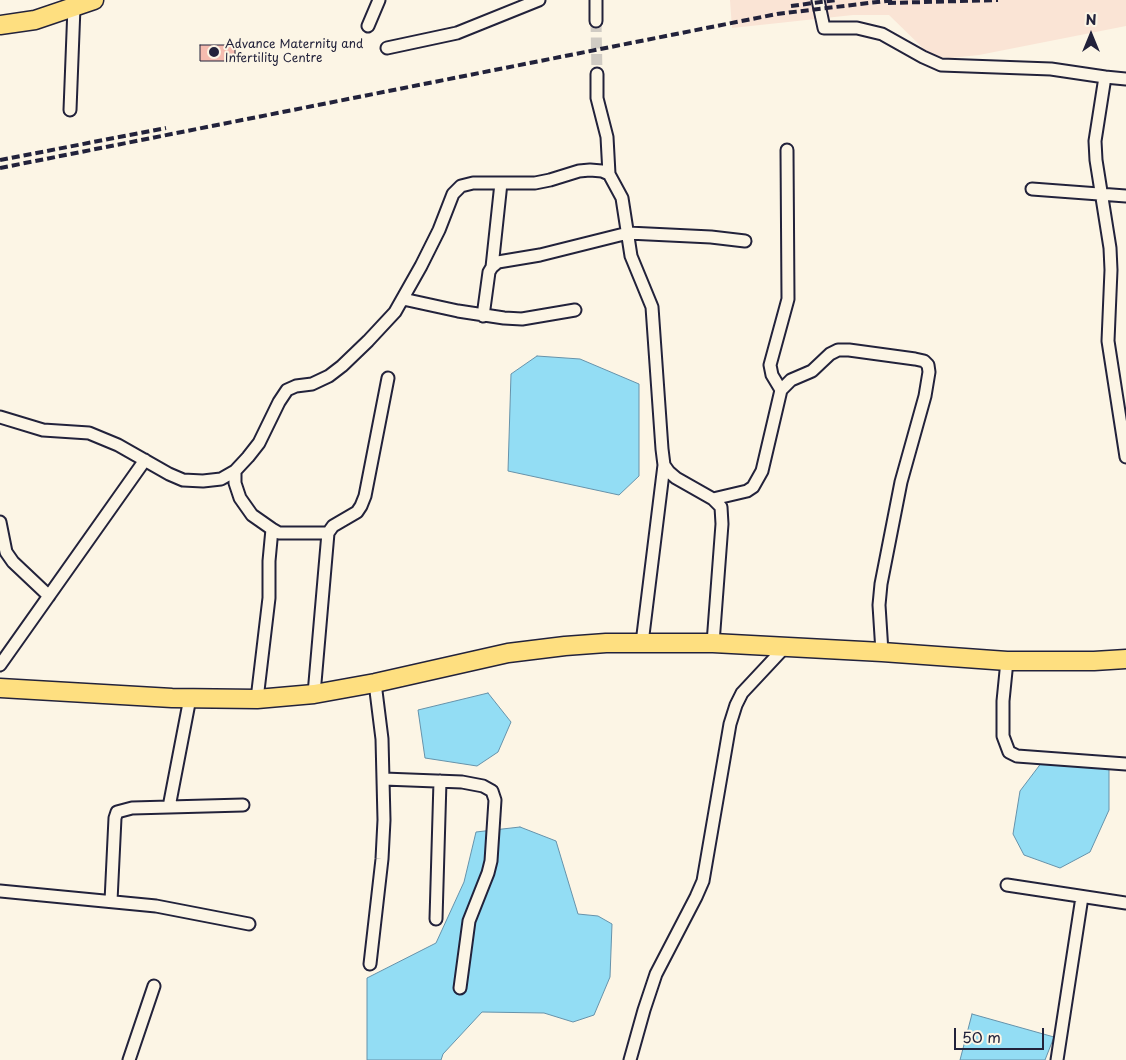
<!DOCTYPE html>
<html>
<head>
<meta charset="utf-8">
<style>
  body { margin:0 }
  #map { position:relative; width:1126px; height:1060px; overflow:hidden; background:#fcf5e5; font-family:"Playpen Sans",sans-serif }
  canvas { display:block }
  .north { position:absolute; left:1066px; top:10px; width:50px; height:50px; -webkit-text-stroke:4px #fcf5e5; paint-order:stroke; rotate:0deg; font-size:14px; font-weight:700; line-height:20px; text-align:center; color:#22223b }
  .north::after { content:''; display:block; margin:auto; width:18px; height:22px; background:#22223b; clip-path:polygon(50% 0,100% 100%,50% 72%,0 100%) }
  .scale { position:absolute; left:954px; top:1028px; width:90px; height:22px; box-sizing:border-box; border:2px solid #22223b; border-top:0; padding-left:6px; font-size:15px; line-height:18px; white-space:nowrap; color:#22223b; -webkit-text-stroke:4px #fcf5e5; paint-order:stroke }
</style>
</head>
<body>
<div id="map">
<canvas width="1126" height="1060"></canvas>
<div class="north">N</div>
<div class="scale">50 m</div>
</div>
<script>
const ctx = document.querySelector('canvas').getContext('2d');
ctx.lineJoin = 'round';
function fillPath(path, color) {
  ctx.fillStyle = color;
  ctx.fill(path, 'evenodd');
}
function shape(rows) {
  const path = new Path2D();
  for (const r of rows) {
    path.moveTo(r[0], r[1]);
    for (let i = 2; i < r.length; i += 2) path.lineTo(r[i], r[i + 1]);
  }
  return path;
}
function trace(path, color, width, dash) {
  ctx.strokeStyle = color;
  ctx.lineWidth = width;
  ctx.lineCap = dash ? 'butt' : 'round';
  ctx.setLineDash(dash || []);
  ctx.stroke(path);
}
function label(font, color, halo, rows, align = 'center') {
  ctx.font = font + ' "Playpen Sans",sans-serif';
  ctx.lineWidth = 4;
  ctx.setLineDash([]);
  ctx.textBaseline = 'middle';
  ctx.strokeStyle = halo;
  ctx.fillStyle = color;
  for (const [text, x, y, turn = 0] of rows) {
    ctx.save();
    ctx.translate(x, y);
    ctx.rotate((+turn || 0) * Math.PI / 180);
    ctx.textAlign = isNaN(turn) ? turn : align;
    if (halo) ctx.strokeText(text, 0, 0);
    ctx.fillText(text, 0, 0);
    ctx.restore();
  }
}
const built = shape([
  [730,0,1126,0,1126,26,979,55,951,58,931,56,889,15,853,15,732,28]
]);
const water = shape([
  [537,356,580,359,639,384,639,476,619,495,508,471,511,374,537,356],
  [488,693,511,722,498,752,477,766,425,758,418,710,488,693],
  [1042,762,1109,768,1109,810,1090,852,1060,868,1024,855,1013,834,1020,791,1042,762],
  [520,827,556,841,578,914,598,916,612,924,610,977,594,1015,573,1022,544,1013,482,1012,443,1054,441,1060,367,1060,367,978,436,943,464,882,476,832,520,827],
  [972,1014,1054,1037,1045,1060,960,1060,972,1014]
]);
const building = shape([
  [200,45,235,45,235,61,200,61,200,45]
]);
const streetTunnel = shape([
  [596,21,597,74]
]);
const street = shape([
  [596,0,596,21],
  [818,0,824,28,857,28,882,34,923,57,941,65,1051,69,1105,77,1126,79],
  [368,26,379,0],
  [387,48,457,33,539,0],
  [597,74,597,98,607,137,609,174],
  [1105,77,1095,141,1096,160,1110,248,1111,270,1108,341,1126,457],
  [70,110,74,7],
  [1032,189,1126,196],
  [492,267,501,183],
  [403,299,458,311,504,318,522,319,575,310],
  [483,316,489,272,492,267,498,262,540,255,628,233,711,237,745,241],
  [781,390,772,375,770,365,788,299,787,150],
  [0,417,43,430,89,433,118,445,169,474,183,480,203,481,221,479,235,471,248,457,259,443,279,402,287,390,296,386,312,384,329,376,342,366,368,341,395,312,421,266,439,230,453,194,461,186,473,183,535,183,550,180,579,171,590,170,602,171,609,174,622,198,631,256,652,307,662,449,664,465,669,472,676,478,713,499,721,507,722,524,713,643],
  [235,471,235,483,240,498,252,515,272,529,279,533,328,533],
  [713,499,747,491,753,487,762,471,781,390,791,380,812,371,830,354,838,350,849,350,915,359,924,361,928,365,929,372,925,396,901,482,881,584,879,605,882,652],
  [0,522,6,552,13,562,49,596],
  [642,643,664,465],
  [1007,661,1003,701,1003,736,1009,752,1017,756,1126,764],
  [0,665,145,460],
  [314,694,328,533,333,526,357,512,361,506,365,496,388,378],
  [257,699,269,598,269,561,272,529],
  [384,779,462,782,483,786,492,791,495,800,491,861,488,873,469,921,460,988],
  [169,807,190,698],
  [1007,885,1126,903],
  [0,891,156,906,249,924],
  [111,901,115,818,117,812,132,808,243,805],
  [436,919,440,781],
  [370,964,382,859,384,820,382,739,375,683],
  [129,1060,154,986],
  [630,1060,644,1010,656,974,696,897,703,881,730,724,736,705,742,693,785,647],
  [1057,1060,1082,897]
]);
const primary = shape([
  [0,25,35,20,94,0],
  [0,688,172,698,257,699,314,694,375,683,508,653,565,646,606,643,713,643,882,652,1007,661,1094,661,1126,659]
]);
const rail = shape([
  [888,3,998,0],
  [791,6,836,0],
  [0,160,166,128],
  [0,168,777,14,894,0]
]);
const markers = [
  [214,52,6,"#22223b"]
];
const poiNames = [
  ["Advance Maternity and",225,45],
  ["Infertility Centre",225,59]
];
fillPath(built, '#fae4d5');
fillPath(water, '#93ddf4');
trace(water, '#6692aa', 1);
fillPath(building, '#f5bbaf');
trace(building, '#22223b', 1);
trace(streetTunnel, '#d0cbc3', 11, [11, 5.5]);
trace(street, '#22223b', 15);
trace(primary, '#22223b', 21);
trace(street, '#fcf5e5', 11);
trace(primary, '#fedf80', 18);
trace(rail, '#22223b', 4, [8, 4]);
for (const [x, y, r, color] of markers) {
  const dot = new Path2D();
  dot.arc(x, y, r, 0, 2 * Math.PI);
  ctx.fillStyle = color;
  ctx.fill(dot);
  trace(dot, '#fcf5e5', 2);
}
label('12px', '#22223b', '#fcf5e5', poiNames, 'left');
</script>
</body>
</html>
